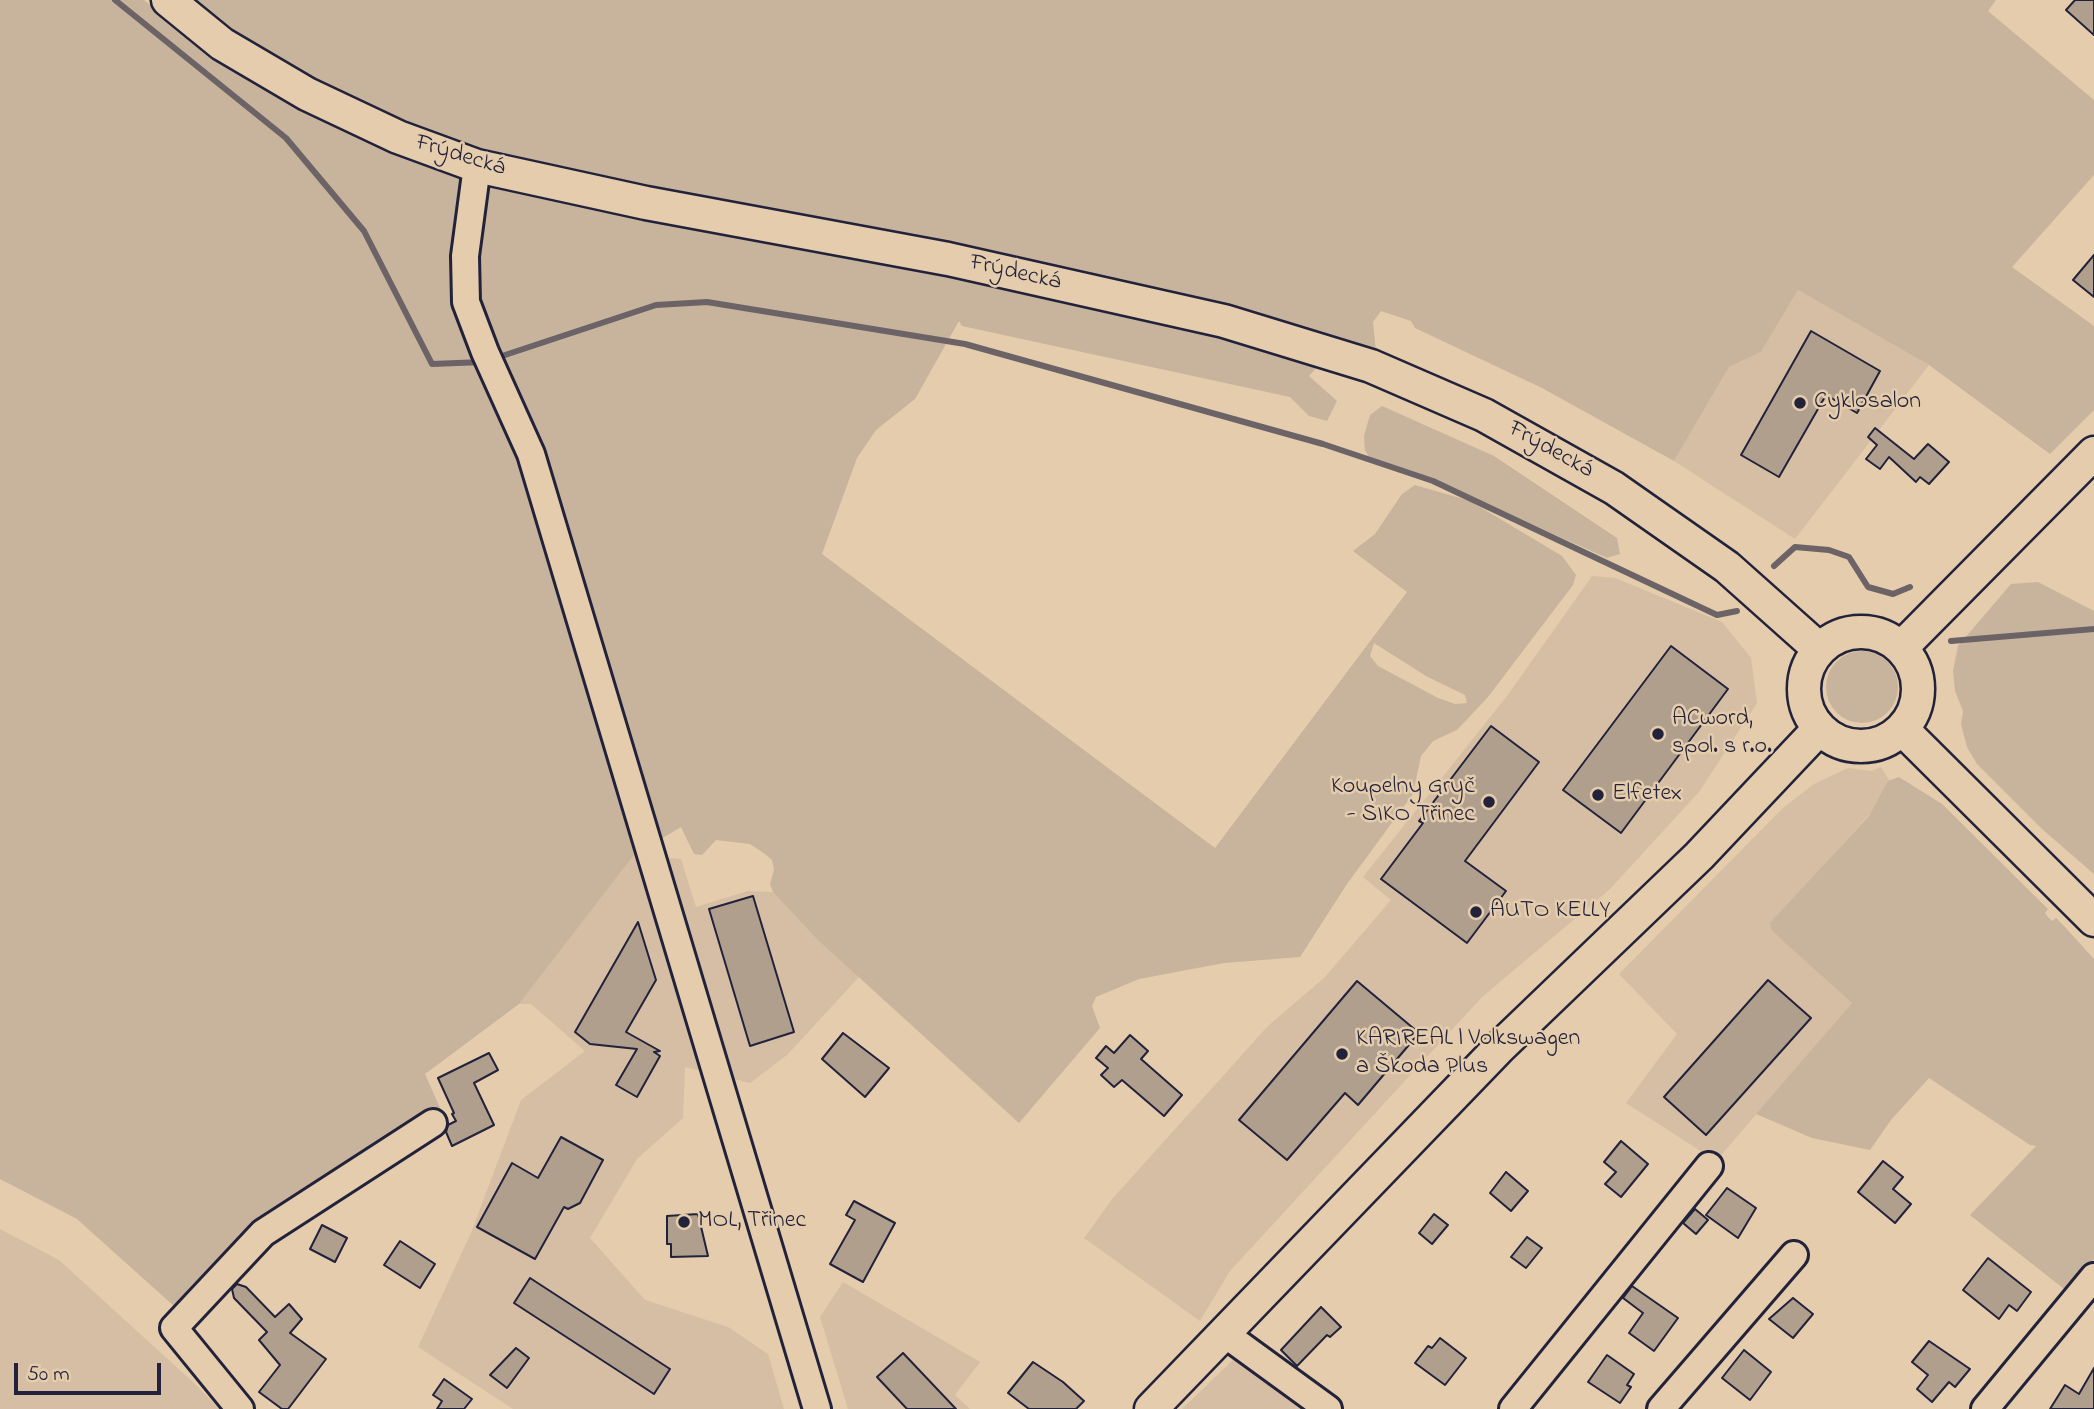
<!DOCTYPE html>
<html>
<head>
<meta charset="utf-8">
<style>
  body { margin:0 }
  #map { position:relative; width:2094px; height:1409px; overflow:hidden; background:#e4ccac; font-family:"Indie Flower",sans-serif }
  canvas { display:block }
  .scale { position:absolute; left:14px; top:1363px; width:147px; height:32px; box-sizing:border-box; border:4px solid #22223b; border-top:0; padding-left:9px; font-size:21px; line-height:24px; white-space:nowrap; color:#22223b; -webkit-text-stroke:5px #e4ccac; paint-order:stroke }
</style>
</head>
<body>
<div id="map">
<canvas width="2094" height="1409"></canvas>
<div class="scale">50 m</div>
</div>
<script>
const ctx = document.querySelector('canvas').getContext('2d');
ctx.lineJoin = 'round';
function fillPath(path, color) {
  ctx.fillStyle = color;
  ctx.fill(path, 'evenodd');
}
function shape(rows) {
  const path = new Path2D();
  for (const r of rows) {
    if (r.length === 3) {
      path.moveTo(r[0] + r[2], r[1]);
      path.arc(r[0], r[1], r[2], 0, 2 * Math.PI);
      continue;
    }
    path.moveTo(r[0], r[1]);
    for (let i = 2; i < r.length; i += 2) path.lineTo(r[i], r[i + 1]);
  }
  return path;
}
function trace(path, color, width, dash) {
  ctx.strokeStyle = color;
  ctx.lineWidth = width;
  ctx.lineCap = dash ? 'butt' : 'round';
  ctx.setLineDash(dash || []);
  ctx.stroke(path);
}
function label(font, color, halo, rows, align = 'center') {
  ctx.font = font + ' "Indie Flower",sans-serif';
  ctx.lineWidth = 5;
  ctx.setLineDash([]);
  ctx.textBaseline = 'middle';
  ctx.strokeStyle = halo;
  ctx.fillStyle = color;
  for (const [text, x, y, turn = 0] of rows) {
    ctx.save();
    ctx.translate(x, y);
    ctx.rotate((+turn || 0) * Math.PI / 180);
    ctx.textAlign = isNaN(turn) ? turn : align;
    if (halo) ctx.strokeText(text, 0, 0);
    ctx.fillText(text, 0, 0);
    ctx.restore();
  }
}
const built = shape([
  [1798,290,1929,365,1795,539,1674,461,1729,367,1761,352],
  [1592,576,1615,578,1722,622,1751,658,1757,703,1699,792,1609,890,1482,997,1230,1271,1200,1321,1084,1238,1113,1198,1268,1026,1325,977,1391,900,1363,877,1507,696],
  [1881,767,1889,780,1877,806,1770,925,1785,943,1852,1003,1716,1161,1626,1103,1677,1034,1619,974,1783,808,1814,784,1848,768,1871,771],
  [634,855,681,859,696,907,748,891,773,892,859,977,787,1055,750,1083,685,1067,683,1118,637,1159,590,1238,645,1300,728,1327,768,1354,784,1409,513,1409,418,1347,471,1233,521,1100,585,1051,531,1004,519,1004],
  [0,1229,59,1260,194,1383,219,1409,0,1409],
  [843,1282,980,1362,955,1395,970,1409,848,1409,820,1317],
  [1235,1358,1314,1409,1182,1409]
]);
const green = shape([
  [0,0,144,0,213,56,300,107,945,273,1220,336,1319,365,1309,376,1337,401,1327,421,1309,416,1290,397,962,326,959,321,915,399,876,430,857,458,822,554,1215,848,1407,592,1353,551,1375,534,1402,494,1415,485,1470,501,1562,556,1576,575,1573,585,1488,697,1457,730,1433,741,1421,756,1413,794,1347,884,1300,957,1224,963,1139,979,1096,997,1092,1006,1100,1028,1019,1123,818,940,773,892,770,884,774,870,772,860,765,854,750,844,716,840,702,855,694,854,681,827,634,855,519,1004,425,1074,440,1108,275,1215,175,1307,77,1219,0,1179],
  [1374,643,1426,676,1465,695,1467,703,1455,704,1438,698,1378,666,1370,656],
  [191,0,1996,0,1988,11,2094,100,2094,175,2012,267,2094,326,2094,410,2050,454,1929,365,1798,290,1761,352,1729,367,1674,461,1542,388,1415,328,1411,321,1381,311,1373,322,1376,352,481,152,404,123,314,81,230,31],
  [1382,406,1494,456,1617,538,1620,554,1607,558,1445,486,1369,457,1365,450,1364,436,1370,415],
  [2038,582,2094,611,2094,874,2042,829,1977,764,1967,747,1961,724,1963,711,1955,691,1953,671,1958,646,2011,584],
  [1862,687,36],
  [1899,777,1942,804,2048,909,2045,913,2048,917,2052,921,2056,918,2064,926,2094,959,2094,1259,2068,1292,1970,1215,2036,1146,2030,1145,1929,1078,1891,1120,1870,1150,1812,1138,1756,1114,1852,1003,1785,943,1771,929,1770,923,1869,816,1888,781]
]);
const stream = shape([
  [115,0,286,138,364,231,432,364,483,362],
  [496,358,656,305,707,302,965,344,1323,444,1433,481,1717,615,1737,611],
  [1774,566,1795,547,1829,550,1849,557,1868,587,1893,594,1910,587],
  [1951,641,2094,629]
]);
const building = shape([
  [2075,0,2094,0,2094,35,2066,10,2075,0],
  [2094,255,2094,297,2073,280,2094,255],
  [1811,331,1880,371,1857,413,1826,395,1779,477,1741,455,1811,331],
  [1875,428,1914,459,1928,444,1949,462,1929,484,1920,477,1916,482,1889,457,1880,469,1866,459,1877,445,1868,437,1875,428],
  [1671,646,1728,689,1621,833,1563,790,1671,646],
  [1491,726,1539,762,1465,861,1506,891,1467,943,1381,879,1423,823,1419,821,1491,726],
  [753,896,794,1032,750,1046,709,909,753,896],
  [638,922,656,980,626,1032,660,1051,654,1052,660,1056,637,1097,616,1085,637,1049,590,1044,575,1032,638,922],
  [1768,980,1811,1018,1706,1135,1664,1097,1768,980],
  [1357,981,1419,1033,1358,1105,1345,1093,1287,1160,1239,1120,1357,981],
  [843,1033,889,1068,865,1097,822,1059,843,1033],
  [1130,1035,1148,1051,1141,1059,1182,1095,1164,1116,1122,1080,1114,1087,1101,1075,1108,1068,1096,1058,1106,1046,1114,1053,1130,1035],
  [489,1053,498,1070,474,1083,494,1125,452,1146,446,1132,448,1125,456,1121,452,1114,454,1113,438,1078,489,1053],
  [561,1137,603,1160,580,1203,568,1209,564,1207,535,1259,477,1227,512,1163,538,1178,561,1137],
  [1621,1141,1648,1164,1621,1197,1605,1184,1616,1172,1604,1162,1621,1141],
  [1883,1161,1903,1177,1893,1189,1911,1204,1895,1223,1858,1192,1883,1161],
  [1506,1172,1528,1191,1511,1211,1490,1193,1506,1172],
  [1727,1188,1756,1208,1738,1238,1706,1215,1727,1188],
  [854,1201,895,1223,863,1282,830,1264,855,1220,846,1215,854,1201],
  [1695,1209,1708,1220,1696,1234,1683,1223,1695,1209],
  [698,1214,708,1256,671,1257,671,1244,667,1244,667,1216,698,1214],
  [1434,1214,1448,1225,1432,1244,1419,1233,1434,1214],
  [322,1225,347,1238,335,1262,310,1249,322,1225],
  [1527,1237,1542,1248,1526,1268,1511,1257,1527,1237],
  [400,1241,435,1264,420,1288,384,1265,400,1241],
  [1988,1258,2031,1292,2017,1311,2009,1305,1999,1319,1963,1290,1988,1258],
  [530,1278,670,1369,654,1394,514,1303,530,1278],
  [237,1284,246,1287,275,1317,289,1304,302,1319,290,1333,326,1359,288,1409,282,1409,259,1392,280,1365,259,1340,267,1332,234,1298,232,1289,237,1284],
  [1632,1286,1678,1318,1654,1351,1629,1333,1643,1313,1623,1298,1632,1286],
  [1793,1298,1813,1314,1793,1338,1769,1319,1793,1298],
  [1321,1307,1341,1327,1330,1337,1327,1335,1297,1366,1281,1350,1321,1307],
  [1440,1338,1466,1358,1445,1385,1415,1363,1428,1346,1432,1348,1440,1338],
  [1929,1341,1970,1369,1955,1387,1949,1382,1932,1402,1917,1389,1928,1375,1912,1362,1929,1341],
  [516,1348,529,1358,507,1388,490,1375,516,1348],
  [1744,1350,1771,1372,1750,1400,1722,1378,1744,1350],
  [903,1353,956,1409,907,1409,877,1377,903,1353],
  [1607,1355,1634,1374,1627,1385,1631,1387,1620,1403,1588,1382,1607,1355],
  [1033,1362,1063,1382,1084,1401,1076,1409,1029,1409,1008,1393,1033,1362],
  [2094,1368,2094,1409,2050,1409,2065,1385,2079,1394,2094,1368],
  [444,1379,472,1399,464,1409,437,1409,442,1401,433,1395,444,1379]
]);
const minor = shape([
  [477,166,465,256,466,302,485,352,531,454,817,1409],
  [1225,1334,1328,1409],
  [240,1409,174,1328,263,1233,433,1123],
  [1513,1409,1709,1166],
  [1661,1409,1794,1255],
  [1985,1409,2094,1277]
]);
const major = shape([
  [168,0,222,44,307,94,398,137,477,166,646,203,948,259,1224,321,1371,366,1484,415,1614,488,1727,567,1819,649],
  [1861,689,57],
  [1902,647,2094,453],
  [1902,729,2094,920],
  [1151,1409,1500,1047,1699,856,1819,729]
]);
const markers = [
  [1800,403,7,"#22223b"],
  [1658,734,7,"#22223b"],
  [1598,795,7,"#22223b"],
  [1489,802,7,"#22223b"],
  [1476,912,7,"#22223b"],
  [1342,1054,7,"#22223b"],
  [684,1222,7,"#22223b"]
];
const streetNames = [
  ["Frýdecká",460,157,17],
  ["Frýdecká",1015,274,13],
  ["Frýdecká",1550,451,29]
];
const poiNames = [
  ["Cyklosalon",1814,403],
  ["ACword,",1672,720],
  ["spol. s r.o.",1672,748],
  ["Koupelny Gryč",1475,788,"right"],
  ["- SIKO Třinec",1475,816,"right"],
  ["Elfetex",1612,795],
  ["AUTO KELLY",1490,912],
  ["KARIREAL | Volkswagen",1356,1040],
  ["a Škoda Plus",1356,1068],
  ["MOL, Třinec",698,1222]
];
fillPath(built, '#d5bea3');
fillPath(green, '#c8b39c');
trace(stream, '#6b6366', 6);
fillPath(building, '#b19f8e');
trace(building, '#22223b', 2);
trace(minor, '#22223b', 32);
trace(major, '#22223b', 37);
trace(minor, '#e4ccac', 26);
trace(major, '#e4ccac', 32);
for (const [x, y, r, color] of markers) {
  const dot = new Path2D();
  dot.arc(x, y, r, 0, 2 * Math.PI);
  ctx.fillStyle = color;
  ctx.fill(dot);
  trace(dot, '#e4ccac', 2.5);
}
label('24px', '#22223b', '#e4ccac', streetNames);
label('24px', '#22223b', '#e4ccac', poiNames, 'left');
</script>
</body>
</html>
